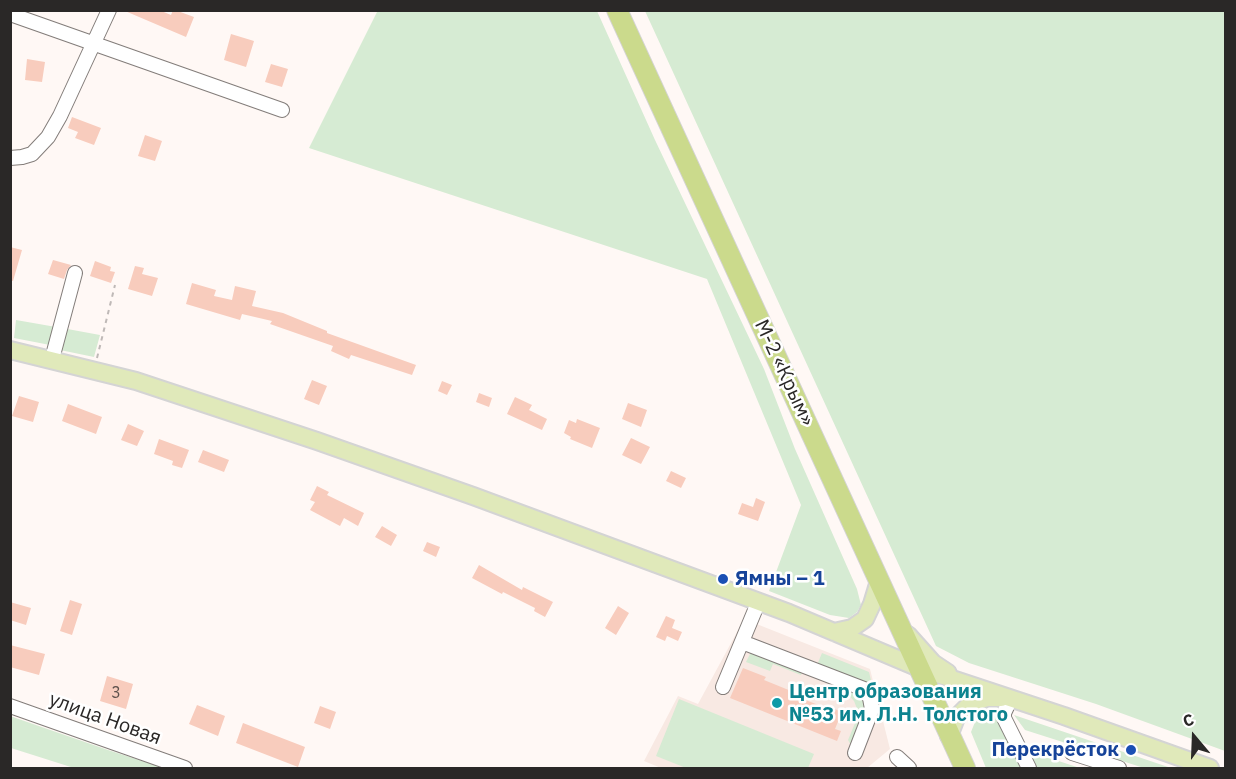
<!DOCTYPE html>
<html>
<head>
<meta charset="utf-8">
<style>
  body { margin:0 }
  #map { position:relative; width:1236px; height:779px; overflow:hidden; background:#fff8f5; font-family:"IBM Plex Sans",sans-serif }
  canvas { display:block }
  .frame { position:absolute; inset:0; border:12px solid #2a2827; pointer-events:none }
  .north { position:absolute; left:1164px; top:707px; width:60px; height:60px; -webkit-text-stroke:4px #fff; paint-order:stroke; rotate:341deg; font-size:16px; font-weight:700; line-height:24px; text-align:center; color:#2a2827 }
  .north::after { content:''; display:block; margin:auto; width:21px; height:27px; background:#2a2827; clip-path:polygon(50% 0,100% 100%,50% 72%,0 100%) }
</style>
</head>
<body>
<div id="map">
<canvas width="1236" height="779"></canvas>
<div class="frame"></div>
<div class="north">С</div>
</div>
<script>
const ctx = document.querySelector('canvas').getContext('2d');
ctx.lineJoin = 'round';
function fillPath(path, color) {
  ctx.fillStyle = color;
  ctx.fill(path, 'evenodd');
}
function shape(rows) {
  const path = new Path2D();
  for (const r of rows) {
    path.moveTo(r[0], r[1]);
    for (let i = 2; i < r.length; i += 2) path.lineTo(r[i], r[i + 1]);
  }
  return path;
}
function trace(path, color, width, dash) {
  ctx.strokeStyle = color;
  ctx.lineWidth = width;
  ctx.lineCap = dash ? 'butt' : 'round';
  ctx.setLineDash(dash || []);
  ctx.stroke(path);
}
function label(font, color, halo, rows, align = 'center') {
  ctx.font = font + ' "IBM Plex Sans",sans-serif';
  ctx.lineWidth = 5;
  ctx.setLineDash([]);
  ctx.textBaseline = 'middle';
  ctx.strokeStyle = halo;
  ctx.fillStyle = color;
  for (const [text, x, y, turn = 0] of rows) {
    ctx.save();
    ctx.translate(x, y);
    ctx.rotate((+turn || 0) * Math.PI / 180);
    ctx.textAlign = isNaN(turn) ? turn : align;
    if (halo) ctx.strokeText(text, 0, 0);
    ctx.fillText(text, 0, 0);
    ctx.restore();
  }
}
const built = shape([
  [744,619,870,669,890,749,867,768,661,768,644,761,678,696,698,704]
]);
const green = shape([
  [378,10,597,11,655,140,764,369,795,449,857,589,861,605,857,612,849,618,830,615,769,591,801,505,707,279,309,148],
  [645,11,1225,11,1225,751,1096,704,969,663,936,646],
  [16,320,56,327,50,345,14,338],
  [62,328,100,335,94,357,60,350],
  [751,652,802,672,801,675,773,664,770,671,746,662],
  [822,653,869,672,873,688,817,665],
  [848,686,860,691,869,705,852,747,848,740,858,716,858,711,854,701,845,691],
  [679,699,814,754,808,768,686,768,656,756],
  [989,715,999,717,1002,722,1003,733,1034,753,1080,768,986,768,971,732,975,722],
  [1014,715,1171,768,1144,768,1025,730],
  [10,716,108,750,164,768,74,768,11,748]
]);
const building = shape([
  [159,10,171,15,173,10,175,10,194,17,186,37,125,11],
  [231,34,254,41,246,67,224,60],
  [27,59,45,62,42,82,25,80],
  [271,64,288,69,282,87,265,82],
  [72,117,101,128,94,145,75,138,78,132,68,128],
  [145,135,162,141,155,161,138,156],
  [10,247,22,250,13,281,10,280],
  [53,260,71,265,67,270,64,279,48,274],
  [95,261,111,267,110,271,115,272,111,283,90,276],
  [135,266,144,268,142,274,158,278,152,296,128,289],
  [192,283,216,290,214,296,232,300,235,286,256,291,252,306,283,313,327,331,327,333,416,365,412,375,351,355,349,359,331,351,333,346,270,324,272,321,242,314,240,320,186,304],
  [312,380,327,386,319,405,304,399],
  [442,381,452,385,447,395,438,391],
  [479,393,492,398,489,407,476,402],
  [19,396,39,402,33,422,12,416],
  [515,397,532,405,529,410,547,419,542,430,507,414],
  [628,403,647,410,641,427,622,419],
  [68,404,102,417,96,434,62,421],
  [577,419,600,428,592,448,570,439,571,437,564,433,569,420,576,423],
  [128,424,144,431,137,446,121,440],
  [631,438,650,447,641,464,622,455],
  [159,439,189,450,182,468,172,465,173,461,154,454],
  [203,450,229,460,224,472,198,462],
  [671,471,686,478,681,488,666,481],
  [317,486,329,492,327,495,364,513,358,526,344,518,340,526,310,510,315,502,310,500],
  [756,498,765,502,758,521,738,514,742,503,753,507],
  [382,526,397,535,391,546,375,537],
  [427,542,440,547,436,557,423,551],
  [479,565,522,590,523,587,553,602,545,617,534,611,535,608,503,592,502,594,472,578],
  [70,600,82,604,72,635,60,631],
  [10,602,31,608,26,625,10,620],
  [618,606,629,613,616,635,605,628],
  [666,616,675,620,672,628,682,632,678,641,667,636,665,641,656,637],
  [10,645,45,654,39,675,10,667],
  [743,668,766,677,764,680,796,693,795,696,829,709,830,707,842,712,835,729,841,731,837,741,730,698],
  [107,676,133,684,126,709,100,701],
  [197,705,225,716,218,736,189,724],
  [320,706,336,712,330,729,314,723],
  [243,723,305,747,298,767,236,743]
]);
const path = shape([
  [97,358,115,285]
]);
const minor = shape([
  [10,14,282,110],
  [10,158,22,157,32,154,48,137,60,116,109,10],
  [52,359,75,273],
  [742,642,864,689,870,698,872,709,855,753],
  [723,687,758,603],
  [1011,698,1004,713,1004,718,1029,768],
  [10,706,185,768],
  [1072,753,1119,768],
  [897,757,909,768]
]);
const major = shape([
  [10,350,136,381,317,441,473,496,789,613,919,668,1064,716,1210,768],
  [834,632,852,628,865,619,872,604,879,581],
  [908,635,933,663,948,673],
  [949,736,956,718,970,704,987,698,1001,698]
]);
const highway = shape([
  [617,10,965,768]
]);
const markers = [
  [723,579,6,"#1a4fb4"],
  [777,703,6,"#0f9aa8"],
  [1131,750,6,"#1a4fb4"]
];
const numberNames = [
  ["3",116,693]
];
const streetNames = [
  ["М-2 «Крым»",784,373,65],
  ["улица Новая",105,719,20]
];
const transitNames = [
  ["Ямны – 1",735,579],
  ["Перекрёсток",1119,750,"right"]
];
const cultureNames = [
  ["Центр образования",789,692],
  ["№53 им. Л.Н. Толстого",789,715]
];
fillPath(built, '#f8e9e3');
fillPath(green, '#d6ebd3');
fillPath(building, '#f8ccbd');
trace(minor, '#837d7a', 16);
trace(major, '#d4d4d4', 20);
trace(highway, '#d4d4d4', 22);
trace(path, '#bfb9b7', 2, [4.5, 4.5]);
trace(minor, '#fff', 14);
trace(major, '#e0e9ba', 16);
trace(highway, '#cbda8c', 20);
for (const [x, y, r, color] of markers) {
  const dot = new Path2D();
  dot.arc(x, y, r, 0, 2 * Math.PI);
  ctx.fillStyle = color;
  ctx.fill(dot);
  trace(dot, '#fff', 2);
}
label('16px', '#5e514c', null, numberNames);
label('20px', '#2a2827', '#fff', streetNames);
label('bold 20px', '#164399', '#fff', transitNames, 'left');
label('bold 20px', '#0d838f', '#fff', cultureNames, 'left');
</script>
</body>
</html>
